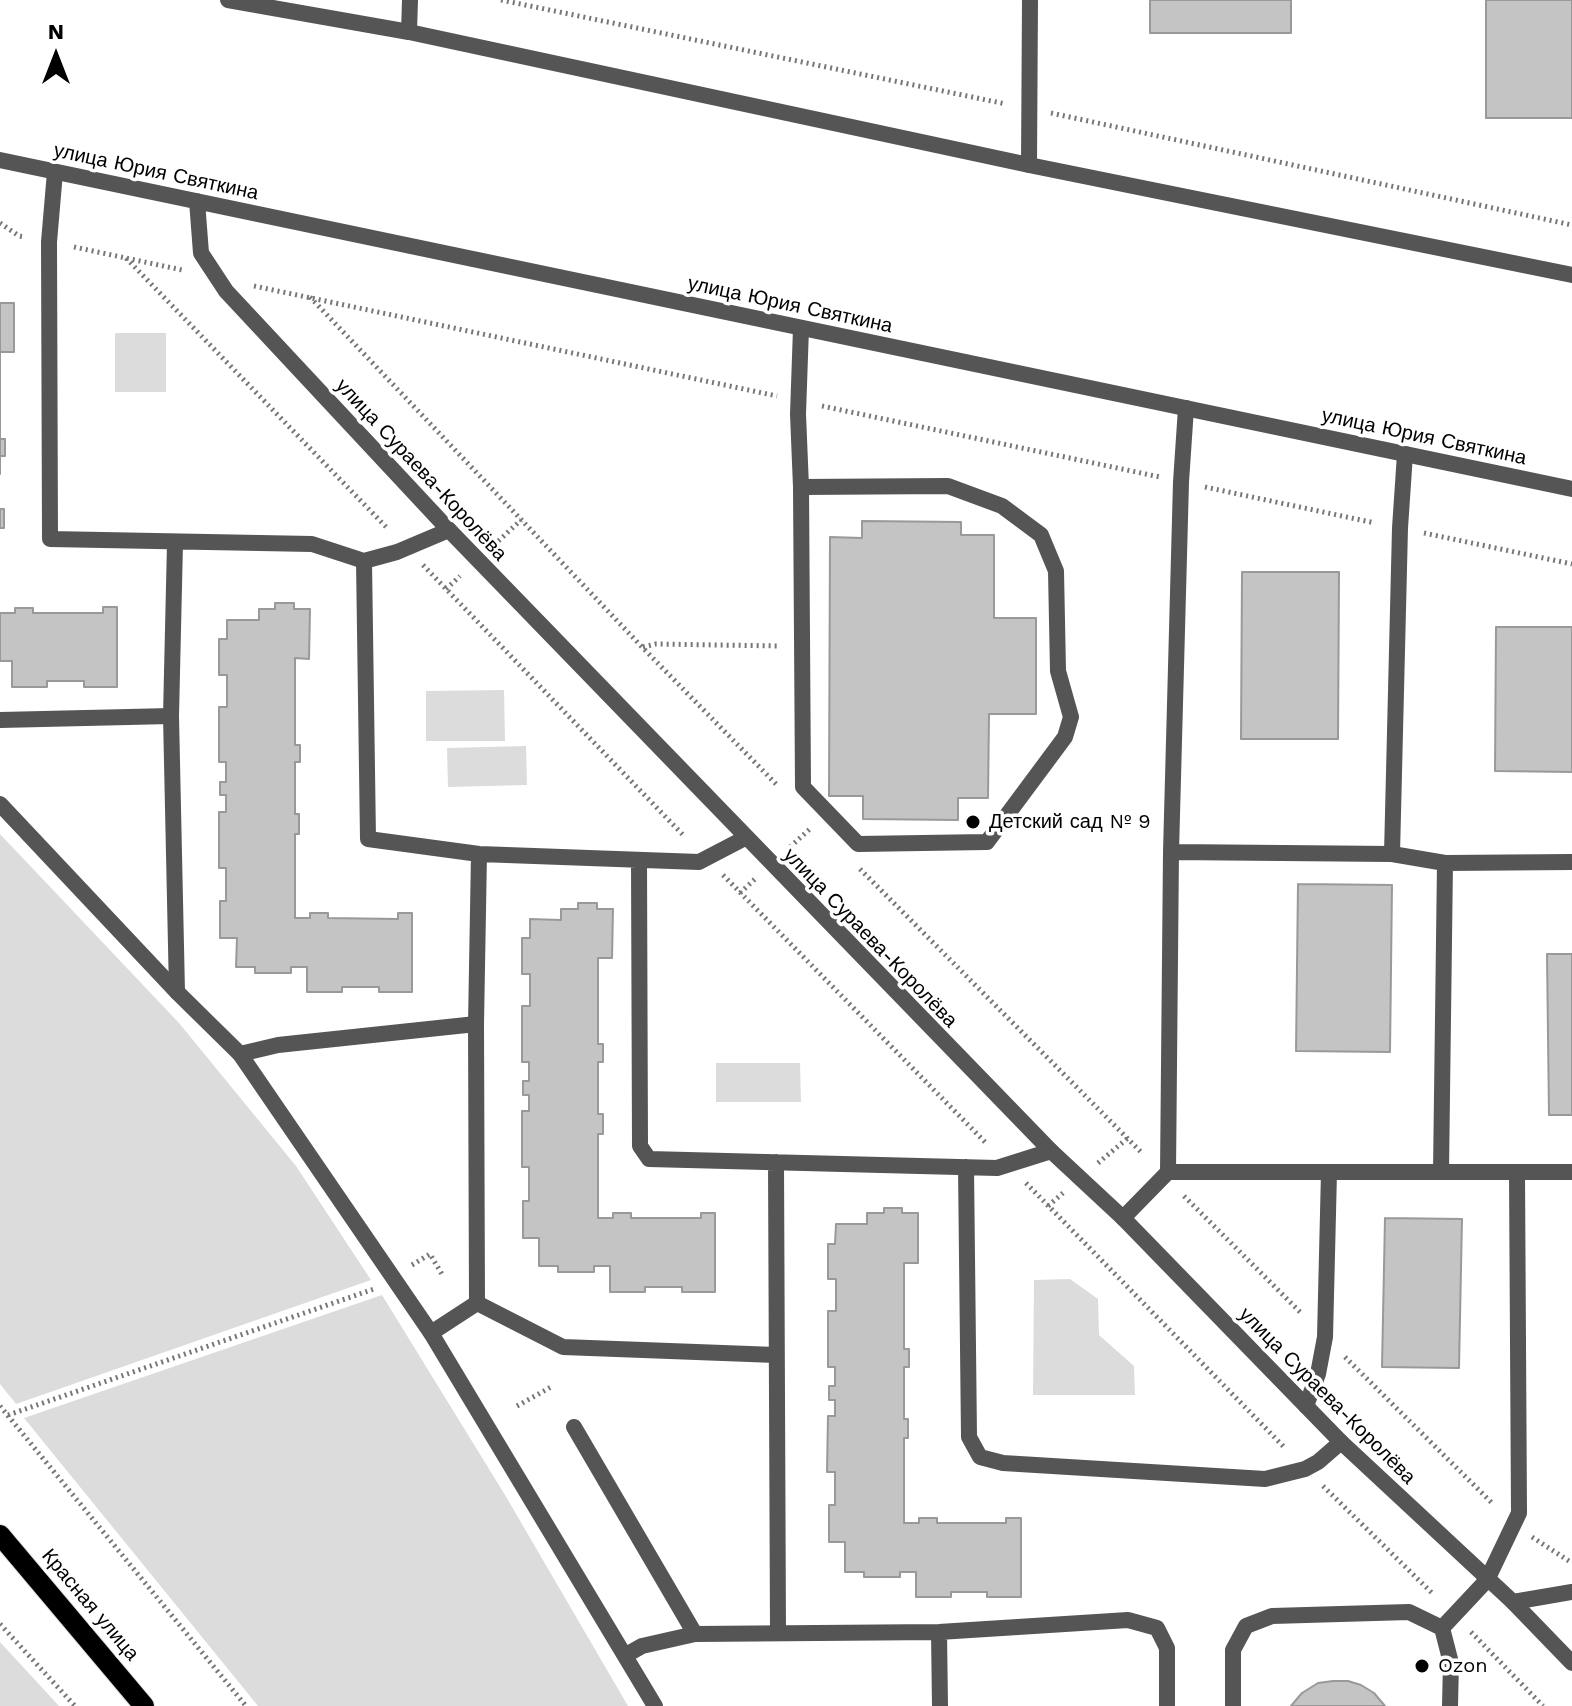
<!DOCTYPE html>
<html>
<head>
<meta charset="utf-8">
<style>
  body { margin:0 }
  #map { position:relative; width:1572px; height:1706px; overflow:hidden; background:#fff; font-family:"Work Sans",sans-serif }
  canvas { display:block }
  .north { position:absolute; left:16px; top:16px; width:80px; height:80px; -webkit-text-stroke:6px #fff; paint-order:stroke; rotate:0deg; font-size:22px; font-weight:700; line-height:32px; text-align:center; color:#000 }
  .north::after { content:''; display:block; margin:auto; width:28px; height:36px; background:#000; clip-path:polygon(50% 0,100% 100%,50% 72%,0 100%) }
</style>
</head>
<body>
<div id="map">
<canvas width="1572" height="1706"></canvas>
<div class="north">N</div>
</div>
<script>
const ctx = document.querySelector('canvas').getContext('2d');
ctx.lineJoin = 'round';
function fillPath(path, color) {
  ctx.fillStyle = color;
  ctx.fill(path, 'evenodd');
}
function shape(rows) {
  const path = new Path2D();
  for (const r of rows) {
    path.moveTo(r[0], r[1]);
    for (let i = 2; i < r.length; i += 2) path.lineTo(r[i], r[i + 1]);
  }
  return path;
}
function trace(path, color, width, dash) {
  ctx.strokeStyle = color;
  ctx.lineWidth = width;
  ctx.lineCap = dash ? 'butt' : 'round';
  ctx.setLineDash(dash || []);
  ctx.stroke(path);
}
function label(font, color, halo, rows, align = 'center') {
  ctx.font = font + ' "Work Sans",sans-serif';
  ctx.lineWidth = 7;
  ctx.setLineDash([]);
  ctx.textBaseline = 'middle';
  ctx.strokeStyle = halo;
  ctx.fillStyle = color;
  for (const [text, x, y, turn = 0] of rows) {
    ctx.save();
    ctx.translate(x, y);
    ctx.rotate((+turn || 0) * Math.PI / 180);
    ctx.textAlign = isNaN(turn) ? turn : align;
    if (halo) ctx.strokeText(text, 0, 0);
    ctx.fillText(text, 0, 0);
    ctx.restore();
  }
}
const green = shape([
  [115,333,166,333,166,392,115,392],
  [504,690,505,741,426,741,426,691],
  [526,746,527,785,448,787,447,748],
  [0,834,179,1023,296,1166,371,1280,16,1404,0,1384],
  [716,1063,800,1063,801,1102,716,1102],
  [1070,1279,1098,1299,1099,1335,1134,1366,1135,1395,1033,1395,1034,1280],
  [382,1295,505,1495,628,1706,258,1706,24,1418],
  [0,1642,59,1706,0,1706]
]);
const building = shape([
  [1150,0,1291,0,1291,33,1150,33,1150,0],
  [1486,0,1572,0,1572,118,1486,118,1486,0],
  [0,303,14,303,14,352,0,352,0,439,5,439,5,456,0,456,0,474,0,303],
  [0,509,4,509,4,528,0,528,0,509],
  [862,521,961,522,961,535,994,535,994,618,1036,618,1036,714,989,714,988,798,958,798,958,820,863,819,863,796,829,796,830,537,862,538,862,521],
  [1242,572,1339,572,1338,739,1241,739,1242,572],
  [275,603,294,603,294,609,310,609,309,659,295,658,295,745,300,745,300,762,295,762,295,814,299,814,299,834,295,834,295,918,310,918,310,913,328,913,328,918,398,919,398,913,412,913,412,992,379,992,379,987,342,987,342,992,307,992,307,967,291,967,291,973,255,973,255,967,236,967,237,938,220,938,220,901,226,901,226,868,219,868,219,812,226,812,226,795,220,795,220,782,226,782,226,762,219,762,219,707,227,707,227,675,219,675,219,639,227,639,227,620,259,620,259,609,275,609,275,603],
  [103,607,117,607,117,687,84,687,84,681,47,681,47,687,12,687,12,661,0,661,0,613,15,613,15,608,33,608,33,613,103,613,103,607],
  [1496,627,1572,627,1572,772,1495,771,1496,627],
  [1298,884,1392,885,1390,1052,1296,1051,1298,884],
  [578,903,597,903,597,909,613,909,612,958,598,958,598,1044,603,1044,603,1062,598,1062,598,1114,603,1114,603,1134,598,1134,598,1218,613,1218,613,1213,631,1213,631,1218,701,1218,701,1213,715,1213,715,1292,682,1292,682,1287,645,1287,645,1292,610,1292,610,1266,594,1266,594,1272,558,1272,558,1266,539,1266,539,1238,523,1238,523,1201,529,1201,529,1167,522,1167,522,1111,529,1111,529,1095,523,1095,523,1081,529,1081,529,1062,522,1062,522,1006,530,1006,530,974,522,974,522,938,530,938,530,919,561,920,561,909,578,909,578,903],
  [1547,954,1572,954,1572,1115,1549,1115,1547,954],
  [884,1208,902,1208,902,1213,918,1213,918,1263,904,1263,904,1349,909,1349,909,1367,904,1367,904,1419,908,1419,908,1438,904,1438,904,1523,919,1523,919,1518,937,1518,937,1523,1006,1523,1006,1518,1021,1518,1021,1597,987,1597,987,1592,951,1592,951,1597,916,1597,916,1572,900,1572,900,1577,864,1577,864,1572,845,1572,845,1542,829,1542,829,1505,835,1505,835,1472,827,1472,828,1416,835,1416,835,1400,829,1400,829,1386,835,1386,835,1367,828,1367,828,1311,836,1311,836,1279,828,1279,828,1244,835,1244,836,1224,867,1224,867,1213,884,1213,884,1208],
  [1385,1218,1462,1219,1459,1368,1382,1367,1385,1218],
  [1333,1681,1348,1681,1361,1685,1374,1693,1385,1706,1291,1706,1302,1693,1318,1683,1333,1681]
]);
const path = shape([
  [501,0,1006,104],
  [1051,113,1572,225],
  [0,223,19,236,25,237],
  [74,247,182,270],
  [126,258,388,529],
  [254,286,777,396],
  [310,297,642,647,777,785],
  [822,406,1160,477],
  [1205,487,1375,523],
  [1424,533,1572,564],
  [494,545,521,520],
  [423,565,685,837],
  [446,589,460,576],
  [643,647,656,644,780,646],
  [790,847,812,827],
  [860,869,1143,1154],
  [723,875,985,1142],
  [740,893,756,878],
  [1098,1163,1128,1138],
  [1026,1183,1285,1448],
  [1184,1196,1301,1313],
  [1048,1206,1063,1193],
  [412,1265,430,1254,443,1276],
  [1345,1357,1494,1505],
  [0,1406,246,1706],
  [517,1406,551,1387],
  [8,1415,374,1289],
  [1323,1486,1433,1594],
  [1532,1537,1572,1563],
  [0,1624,75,1706],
  [1471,1632,1543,1706]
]);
const service = shape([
  [409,32,410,0],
  [1029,165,1030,0],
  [55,172,49,242,50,539,312,544,364,561],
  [801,328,798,414,801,487,803,787,858,844,987,842,1065,737,1071,717,1058,671,1056,571,1041,535,1002,506,948,486,801,487],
  [449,530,397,552,364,561,368,839,479,854,699,862,745,838],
  [175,543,171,716,177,992],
  [0,720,171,716],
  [1171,852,1392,854,1445,863,1572,862],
  [1392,854,1400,528,1405,454],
  [639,861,640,1146,649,1159,997,1168,1051,1151],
  [240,1054,278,1045,476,1024],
  [776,1162,778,1633],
  [966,1167,969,1437,980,1457,1003,1463,1265,1479,1305,1469,1318,1462,1341,1442],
  [1168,1172,1572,1172],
  [1441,1172,1445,863],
  [1123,1218,1168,1172,1171,852,1181,482,1186,408],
  [477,1303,563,1347,776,1355],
  [431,1333,477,1303,476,1024,479,854],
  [1306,1406,1318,1374,1325,1337,1329,1172],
  [574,1427,695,1634],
  [1513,1602,1572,1592],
  [1442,1628,1487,1580,1519,1513,1517,1173],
  [1442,1628,1451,1663,1450,1706],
  [939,1632,940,1706],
  [626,1655,642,1646,695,1634,939,1632,1128,1620,1157,1628,1167,1648,1167,1706],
  [1233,1706,1233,1650,1246,1626,1272,1616,1409,1612,1442,1628]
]);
const minor = shape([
  [228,0,409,32,1029,165,1572,275],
  [0,160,1572,489],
  [197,201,201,253,226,291,449,530,1051,1151,1123,1218,1341,1442,1513,1602,1572,1663],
  [0,804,177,992,240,1054,431,1333,655,1706]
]);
const primary = shape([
  [0,1535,144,1706]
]);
const markers = [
  [973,822,8,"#000"],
  [1422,1666,8,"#000"]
];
const streetNames = [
  ["улица Юрия Святкина",156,172,12],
  ["улица Юрия Святкина",790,305,12],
  ["улица Юрия Святкина",1424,437,12],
  ["улица Сураева-Королёва",421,470,47],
  ["улица Сураева-Королёва",870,938,46],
  ["улица Сураева-Королёва",1327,1396,45],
  ["Красная улица",90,1605,50]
];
const poiNames = [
  ["Детский сад № 9",989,822],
  ["Ozon",1438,1666]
];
fillPath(green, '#dcdcdc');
fillPath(building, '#c4c4c4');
trace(building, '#999', 2);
trace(primary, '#dbdbdb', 22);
trace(path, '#777', 5, [2, 4]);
trace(service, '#555', 16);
trace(minor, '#555', 16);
trace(primary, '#000', 20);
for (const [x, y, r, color] of markers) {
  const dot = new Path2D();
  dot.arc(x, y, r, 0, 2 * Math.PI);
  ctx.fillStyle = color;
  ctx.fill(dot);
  trace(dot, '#fff', 3);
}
label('20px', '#000', '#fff', streetNames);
label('20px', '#000', '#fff', poiNames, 'left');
</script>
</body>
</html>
